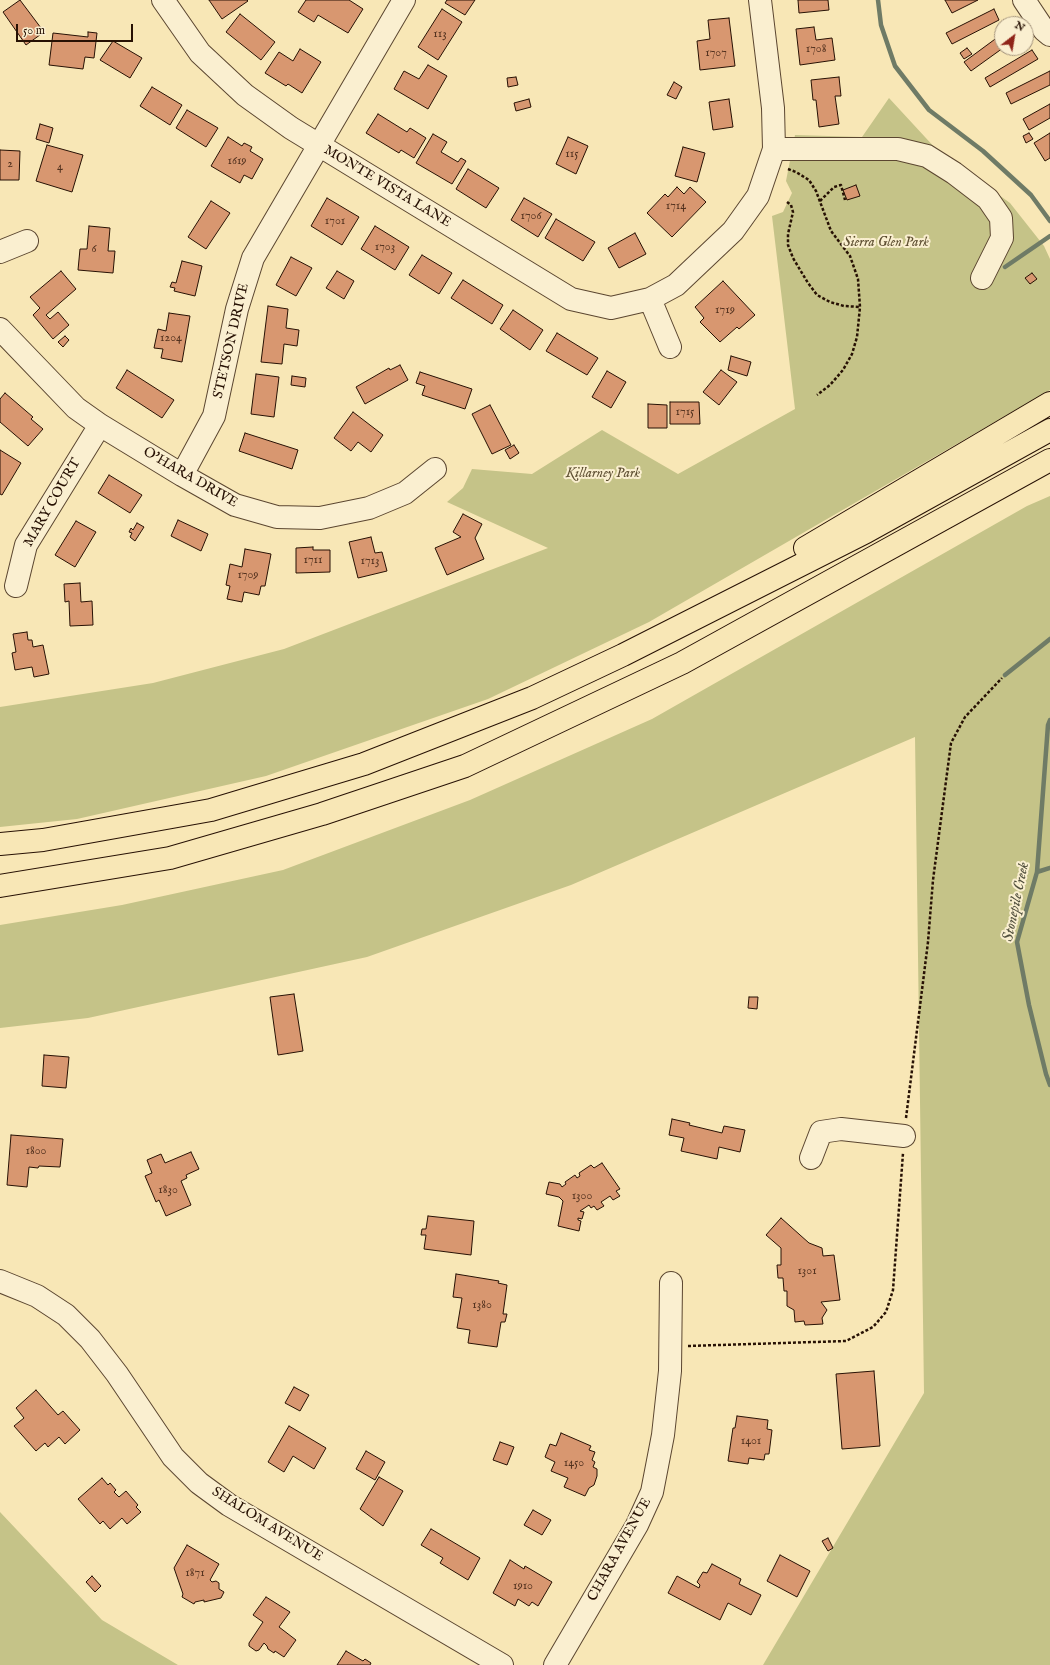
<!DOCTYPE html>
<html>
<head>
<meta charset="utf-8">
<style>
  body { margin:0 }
  #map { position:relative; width:1050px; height:1665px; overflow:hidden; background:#f8e7b6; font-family:"IM FELL English",serif }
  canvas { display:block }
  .north { position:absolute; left:994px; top:16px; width:40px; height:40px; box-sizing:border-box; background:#faefd0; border:1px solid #a6967e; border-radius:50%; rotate:31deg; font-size:11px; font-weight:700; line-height:16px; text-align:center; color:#271104 }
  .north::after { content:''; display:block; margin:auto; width:14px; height:18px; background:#8f2418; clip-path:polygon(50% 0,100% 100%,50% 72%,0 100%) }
  .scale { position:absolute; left:16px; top:24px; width:117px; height:18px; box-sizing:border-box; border:2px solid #271104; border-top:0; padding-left:5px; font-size:12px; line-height:14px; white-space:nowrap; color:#271104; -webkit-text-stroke:3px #faefd0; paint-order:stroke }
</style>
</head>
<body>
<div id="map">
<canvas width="1050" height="1665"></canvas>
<div class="north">N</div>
<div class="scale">50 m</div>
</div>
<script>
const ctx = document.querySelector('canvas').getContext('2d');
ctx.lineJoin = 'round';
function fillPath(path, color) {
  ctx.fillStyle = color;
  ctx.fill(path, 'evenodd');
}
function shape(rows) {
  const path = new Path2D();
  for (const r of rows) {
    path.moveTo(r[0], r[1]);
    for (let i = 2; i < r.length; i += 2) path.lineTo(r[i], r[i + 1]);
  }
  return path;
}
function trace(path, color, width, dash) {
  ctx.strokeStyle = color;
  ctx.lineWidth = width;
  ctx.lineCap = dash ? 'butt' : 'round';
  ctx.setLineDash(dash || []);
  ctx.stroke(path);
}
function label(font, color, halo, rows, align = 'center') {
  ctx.font = font + ' "IM FELL English",serif';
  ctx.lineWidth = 4;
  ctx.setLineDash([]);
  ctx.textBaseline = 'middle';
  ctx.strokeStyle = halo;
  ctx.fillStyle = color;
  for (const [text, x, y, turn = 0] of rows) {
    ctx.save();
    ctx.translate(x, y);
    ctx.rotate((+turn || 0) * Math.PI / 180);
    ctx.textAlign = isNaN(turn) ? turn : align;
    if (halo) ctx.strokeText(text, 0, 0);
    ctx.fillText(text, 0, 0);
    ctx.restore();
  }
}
const green = shape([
  [889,98,937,150,1010,203,1044,246,1050,259,1050,390,649,622,488,699,266,776,77,819,0,827,0,707,153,683,284,649,548,548,447,502,463,488,472,469,532,474,602,430,678,474,795,409,772,216,783,212,792,193,786,181,795,135,862,137],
  [1050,496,1050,1665,763,1665,924,1393,915,737,571,885,367,957,88,1018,0,1028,0,925,122,905,283,870,470,800,652,719,1027,506],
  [0,1512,102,1620,178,1665,0,1665]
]);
const stream = shape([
  [878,0,881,25,895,66,929,110,983,151,1031,195,1050,221],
  [1005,267,1050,236],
  [1005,675,1050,639],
  [1050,720,1048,725,1037,872,1017,942,1029,1005,1046,1074,1050,1085],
  [1037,872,1050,868]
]);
const building = shape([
  [20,0,44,32,26,45,3,12,20,0],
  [209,0,247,0,248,1,222,19,209,0],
  [306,0,349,0,363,9,348,33,318,15,314,22,298,12,306,0],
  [447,0,475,0,465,15,445,3,447,0],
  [798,0,828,0,829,10,799,13,798,0],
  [945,0,978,0,952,13,945,0],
  [442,9,462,22,438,60,418,47,442,9],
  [994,9,999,20,952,44,946,33,994,9],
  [240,14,275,42,261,60,226,32,240,14],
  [729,18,735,66,700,70,697,41,710,39,708,20,729,18],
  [814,27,816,40,832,38,835,60,800,65,796,29,814,27],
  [88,32,97,33,94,58,85,57,83,69,49,65,53,33,88,37,88,32],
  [1002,34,1003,48,971,71,964,62,1002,34],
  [113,41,142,58,130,78,100,60,113,41],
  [967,48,972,54,964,59,960,53,967,48],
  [300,49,321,62,302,93,288,84,286,86,265,73,279,52,293,61,300,49],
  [1032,50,1038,59,990,87,985,78,1032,50],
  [428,65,447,76,428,109,394,89,404,71,419,79,428,65],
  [1050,71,1050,85,1011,104,1006,93,1050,71],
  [516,77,518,85,508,87,507,78,516,77],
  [839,77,841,96,835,96,839,124,819,127,816,100,813,100,811,80,839,77],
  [674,82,682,87,676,99,667,95,674,82],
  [152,87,182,105,170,125,140,106,152,87],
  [529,99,531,107,516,111,514,103,529,99],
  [729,99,733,127,713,130,709,102,729,99],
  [1050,104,1050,118,1029,130,1023,119,1050,104],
  [187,110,218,128,206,147,176,128,187,110],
  [378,114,407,132,410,128,426,138,414,158,401,150,399,153,366,133,378,114],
  [40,124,53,128,49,143,36,139,40,124],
  [1029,133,1033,139,1026,143,1023,136,1029,133],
  [1050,133,1050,158,1045,161,1034,143,1050,133],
  [433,134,447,142,441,152,458,162,461,158,466,161,452,184,416,163,433,134],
  [228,137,242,146,244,143,252,147,250,151,263,159,252,179,244,175,240,183,211,166,228,137],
  [568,137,588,146,576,174,556,164,568,137],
  [47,145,83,155,72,192,36,181,47,145],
  [683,147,705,153,697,182,675,176,683,147],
  [0,150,20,151,19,180,0,180,0,150],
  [468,169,499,188,486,208,456,189,468,169],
  [856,185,860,196,847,200,843,190,856,185],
  [677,187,684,194,690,187,706,202,672,237,647,213,665,194,668,197,677,187],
  [327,198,359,217,342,245,311,226,327,198],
  [524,198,552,214,538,237,511,220,524,198],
  [211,201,230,213,206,249,188,237,211,201],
  [556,219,595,242,583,261,545,238,556,219],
  [89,226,110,228,108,251,115,251,113,273,78,270,80,249,87,249,89,226],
  [375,226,409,247,395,270,361,249,375,226],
  [635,233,646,254,619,268,608,248,635,233],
  [422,255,452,273,439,294,409,275,422,255],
  [291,257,312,268,296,296,276,285,291,257],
  [182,261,202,266,195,296,174,291,175,288,170,287,172,282,176,283,182,261],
  [61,271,76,289,46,315,50,319,58,312,69,325,53,339,33,315,40,308,30,297,61,271],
  [337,271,354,281,344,299,326,288,337,271],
  [1032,273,1037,279,1030,284,1025,278,1032,273],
  [463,280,503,305,492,324,451,298,463,280],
  [723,281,755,315,739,329,737,327,720,342,700,322,704,318,695,307,723,281],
  [268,306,288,309,286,328,299,330,297,346,284,344,282,364,261,362,268,306],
  [513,310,543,330,530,350,500,329,513,310],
  [169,313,190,316,182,362,161,358,163,349,154,348,158,329,166,331,169,313],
  [557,333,598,358,587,375,546,351,557,333],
  [65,336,69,340,63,347,58,342,65,336],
  [731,356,751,362,747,376,728,370,731,356],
  [400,365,408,380,365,404,356,387,389,368,390,370,400,365],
  [127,370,174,400,162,418,116,388,127,370],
  [721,370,737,382,719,405,703,392,721,370],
  [607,371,626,382,611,408,592,397,607,371],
  [420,372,472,389,465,409,422,395,425,386,416,383,420,372],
  [256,374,279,377,274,417,251,414,256,374],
  [292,376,306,378,305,387,291,385,292,376],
  [5,393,33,417,31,419,43,429,28,446,0,422,0,399,5,393],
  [670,402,699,402,700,424,670,424,670,402],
  [648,404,667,405,667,428,648,428,648,404],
  [490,405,511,445,492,454,472,414,490,405],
  [353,412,383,435,371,452,358,442,351,451,334,438,353,412],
  [245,433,298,450,292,469,239,451,245,433],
  [514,445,519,453,510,459,505,450,514,445],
  [0,450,21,463,2,495,0,494,0,450],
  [109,475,142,495,130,513,98,493,109,475],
  [463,514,482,524,475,538,484,559,447,575,435,548,461,537,453,532,463,514],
  [178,520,208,534,201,551,171,536,178,520],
  [76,521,96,532,75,567,55,555,76,521],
  [137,523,144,527,135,541,130,537,132,533,129,532,131,528,133,530,137,523],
  [371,537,375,553,382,552,387,571,358,578,349,542,371,537],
  [313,547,313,550,330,550,330,572,296,573,296,548,313,547],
  [245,549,271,554,265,586,261,586,259,595,244,592,242,602,227,599,230,586,226,585,230,564,242,567,245,549],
  [80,583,81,602,92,601,93,625,70,626,69,601,65,602,64,584,80,583],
  [27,632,28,640,32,640,33,647,43,645,49,674,34,677,32,667,15,670,12,653,16,652,13,634,27,632],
  [294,994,303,1051,278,1055,270,997,294,994],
  [749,997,758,997,757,1009,748,1008,749,997],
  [44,1055,69,1057,66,1088,42,1086,44,1055],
  [672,1119,690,1123,689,1125,722,1133,724,1126,745,1130,740,1152,719,1147,717,1159,681,1151,684,1138,669,1135,672,1119],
  [11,1135,63,1139,60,1167,39,1166,38,1168,29,1167,27,1187,7,1185,11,1135],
  [191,1152,199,1169,186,1175,187,1178,181,1181,191,1205,166,1216,159,1200,156,1202,145,1176,152,1173,147,1160,161,1154,165,1163,191,1152],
  [602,1163,620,1189,616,1191,620,1196,613,1200,610,1196,601,1202,604,1206,597,1210,594,1206,591,1208,589,1205,580,1211,584,1212,582,1219,578,1218,578,1220,581,1221,579,1231,558,1226,563,1201,559,1197,546,1194,549,1182,560,1184,562,1187,566,1184,565,1182,575,1175,577,1178,580,1176,579,1173,591,1165,594,1168,602,1163],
  [428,1216,474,1221,471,1255,424,1249,426,1235,421,1235,422,1229,426,1229,428,1216],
  [781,1218,809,1243,822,1248,823,1256,834,1255,840,1300,821,1302,827,1310,822,1318,823,1324,805,1325,804,1321,795,1322,794,1310,787,1306,787,1291,784,1291,783,1278,778,1278,777,1265,781,1265,781,1248,766,1235,781,1218],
  [456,1274,499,1281,498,1283,507,1285,503,1314,507,1314,505,1322,501,1322,497,1347,468,1343,470,1330,457,1328,462,1298,453,1297,456,1274],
  [874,1371,880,1446,842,1449,836,1374,874,1371],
  [294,1387,309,1395,300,1411,285,1403,294,1387],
  [36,1390,58,1415,63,1411,80,1430,65,1444,59,1437,48,1447,45,1443,36,1451,14,1426,24,1418,16,1408,36,1390],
  [737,1416,768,1420,767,1429,772,1430,769,1454,765,1454,764,1460,749,1458,748,1464,728,1461,733,1428,735,1428,737,1416],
  [289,1426,326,1448,314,1469,293,1456,284,1472,268,1462,289,1426],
  [561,1433,591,1446,589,1450,595,1452,592,1460,595,1462,593,1467,597,1469,597,1476,594,1485,589,1488,585,1496,564,1487,568,1478,551,1471,555,1462,545,1457,550,1444,556,1446,561,1433],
  [500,1442,514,1447,507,1465,493,1460,500,1442],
  [366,1451,385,1462,375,1480,356,1469,366,1451],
  [379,1477,403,1491,383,1526,360,1509,379,1477],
  [102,1478,108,1485,110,1483,116,1490,114,1492,119,1497,126,1491,138,1505,136,1507,141,1512,127,1524,122,1518,110,1529,103,1521,100,1524,78,1499,102,1478],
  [533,1510,551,1520,542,1535,524,1525,533,1510],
  [431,1529,480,1558,468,1580,440,1563,443,1558,421,1545,431,1529],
  [828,1538,833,1548,828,1551,822,1541,828,1538],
  [187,1545,219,1564,210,1580,212,1582,216,1581,219,1583,219,1589,224,1592,221,1598,204,1602,204,1600,195,1602,194,1604,182,1597,183,1594,174,1568,187,1545],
  [780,1555,810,1571,797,1597,767,1581,780,1555],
  [510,1560,524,1569,525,1566,552,1582,538,1606,532,1602,529,1606,518,1599,515,1606,493,1593,510,1560],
  [712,1564,741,1579,739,1584,761,1595,751,1615,728,1603,720,1620,668,1593,677,1576,699,1588,700,1585,697,1582,703,1572,707,1573,712,1564],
  [92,1576,101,1586,95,1592,86,1582,92,1576],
  [266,1597,290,1612,279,1627,296,1640,284,1657,275,1651,274,1653,268,1649,267,1646,264,1643,259,1650,256,1651,249,1646,249,1643,263,1622,253,1615,266,1597],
  [346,1651,363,1661,365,1659,371,1663,370,1665,337,1665,346,1651]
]);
const path = shape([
  [788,169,796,172,809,180,816,191,831,231,850,256,858,279,860,307,857,337,852,354,843,370,830,385,817,395],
  [820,201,834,187,841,185,845,200],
  [787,202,791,205,793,212,788,234,788,245,793,258,808,283,817,295,830,302,844,306,860,307],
  [906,1118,928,942,933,880,951,743,965,717,1002,678],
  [688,1346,846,1341,873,1327,886,1312,893,1290,903,1153]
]);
const minor = shape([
  [163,0,200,53,245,95,291,128,571,299,611,308,650,299,676,285,733,231,758,196,774,149,773,108,760,0],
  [1024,0,1044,30,1050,35],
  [774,149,898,149,927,156,954,173,988,199,1001,218,1002,238,982,278],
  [0,252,27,241],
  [650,299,670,347],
  [0,329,76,408,100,425,182,475,235,505,277,517,320,518,369,508,405,493,435,469],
  [182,475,214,416,237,309,253,258,404,0],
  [16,586,26,545,100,425],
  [811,1158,821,1132,841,1129,904,1136],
  [0,1281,37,1296,66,1315,90,1339,117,1374,173,1457,199,1483,229,1505,502,1665],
  [555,1665,637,1525,652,1492,663,1435,670,1371,671,1283]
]);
const highway = shape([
  [805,548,1050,403],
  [0,844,43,840,211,810,364,764,532,698,623,655,866,532,1050,430],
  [0,886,170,858,322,814,465,766,682,663,1050,460]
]);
const numberNames = [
  ["113",440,35],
  ["1708",816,50],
  ["1707",716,54],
  ["115",572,155],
  ["1619",237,162],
  ["2",10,165],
  ["4",60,168],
  ["1714",676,207],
  ["1706",531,217],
  ["1701",335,222],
  ["1703",385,248],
  ["6",94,250],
  ["1719",725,311],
  ["1204",171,339],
  ["1715",685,413],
  ["1711",313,561],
  ["1713",370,562],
  ["1709",248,576],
  ["1800",36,1152],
  ["1830",168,1191],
  ["1300",582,1197],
  ["1301",807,1272],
  ["1380",482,1306],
  ["1401",751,1442],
  ["1450",574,1464],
  ["1871",195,1574],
  ["1910",523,1587]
];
const streetNames = [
  ["MONTE VISTA LANE",387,187,31],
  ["STETSON DRIVE",232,341,-77],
  ["O'HARA DRIVE",190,478,30],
  ["MARY COURT",53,503,-60],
  ["SHALOM AVENUE",267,1525,32],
  ["CHARA AVENUE",620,1550,-61]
];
const parkNames = [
  ["Sierra Glen Park",886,243],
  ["Killarney Park",603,474]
];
const waterNames = [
  ["Stonepile Creek",1017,902,-78]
];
fillPath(green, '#c5c388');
trace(stream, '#6f7b66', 4.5);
fillPath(building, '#d89770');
trace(building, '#271104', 1);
trace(minor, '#5b4630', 24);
trace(highway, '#271104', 24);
trace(path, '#271104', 2.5, [3, 2]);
trace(minor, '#faefd0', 22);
trace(highway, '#f8e7b6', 22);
label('12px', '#53321f', null, numberNames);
label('14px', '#271104', '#faefd0', streetNames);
label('italic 14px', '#5e4f32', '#faefd0', parkNames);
label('italic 15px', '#514f3d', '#faefd0', waterNames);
</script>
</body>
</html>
